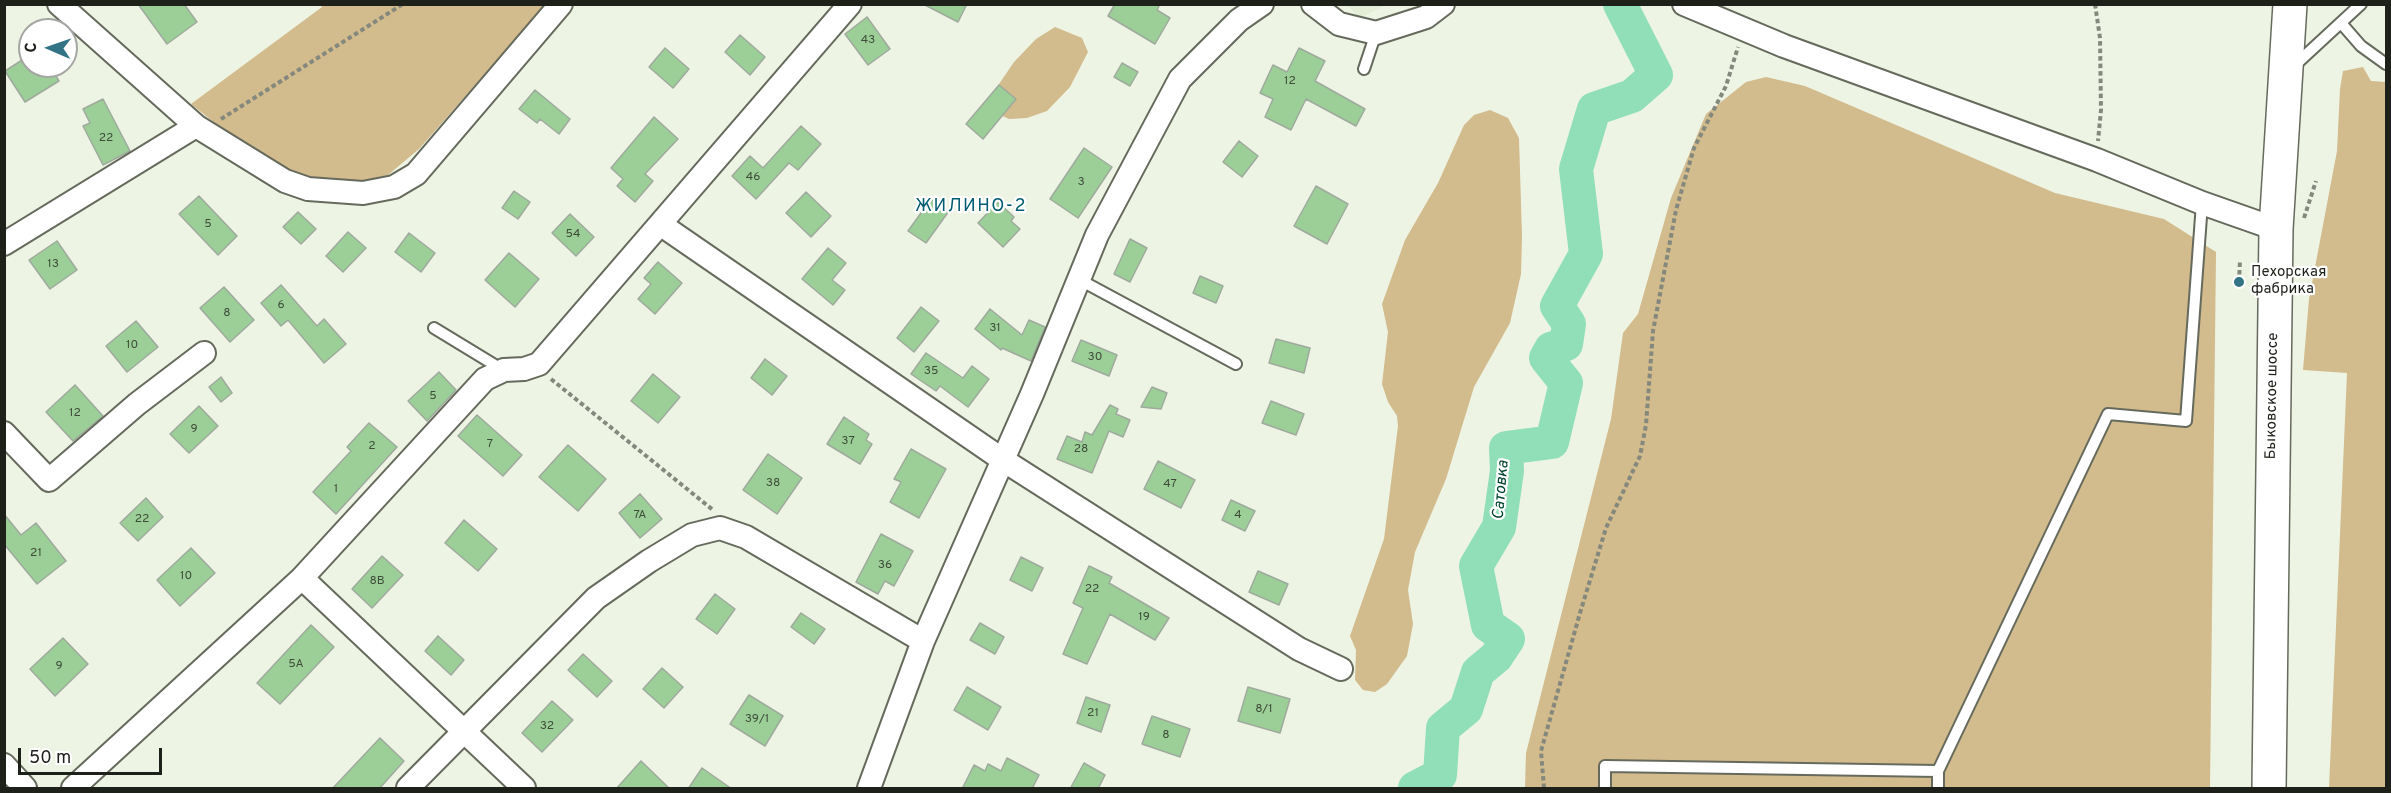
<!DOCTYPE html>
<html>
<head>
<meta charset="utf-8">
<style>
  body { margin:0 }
  #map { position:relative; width:2391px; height:793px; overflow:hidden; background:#eef4e4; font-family:Overpass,sans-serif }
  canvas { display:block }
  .frame { position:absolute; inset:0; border:6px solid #1e201a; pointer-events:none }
  .north { position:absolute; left:18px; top:18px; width:60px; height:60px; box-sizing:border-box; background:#fff; border:2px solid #a5a6a3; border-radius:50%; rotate:272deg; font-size:16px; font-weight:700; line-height:24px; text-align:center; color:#1e201a }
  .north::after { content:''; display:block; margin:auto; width:21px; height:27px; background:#327386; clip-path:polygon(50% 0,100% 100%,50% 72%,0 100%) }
  .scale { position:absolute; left:18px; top:748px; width:144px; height:27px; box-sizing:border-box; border:3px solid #1e201a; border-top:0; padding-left:8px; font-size:18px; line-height:21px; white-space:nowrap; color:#1e201a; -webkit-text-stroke:4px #fff; paint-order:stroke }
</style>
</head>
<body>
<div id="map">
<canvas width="2391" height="793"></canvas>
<div class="frame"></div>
<div class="north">С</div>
<div class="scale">50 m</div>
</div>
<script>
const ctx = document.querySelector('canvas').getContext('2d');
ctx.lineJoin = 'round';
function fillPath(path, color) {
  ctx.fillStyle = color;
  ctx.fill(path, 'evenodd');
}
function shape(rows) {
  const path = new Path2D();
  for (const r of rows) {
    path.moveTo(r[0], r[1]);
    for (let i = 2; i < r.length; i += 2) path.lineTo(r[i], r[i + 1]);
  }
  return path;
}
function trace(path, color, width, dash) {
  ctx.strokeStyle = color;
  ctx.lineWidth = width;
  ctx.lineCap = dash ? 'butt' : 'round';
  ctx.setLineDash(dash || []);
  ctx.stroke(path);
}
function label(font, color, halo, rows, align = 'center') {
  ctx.font = font + ' Overpass,sans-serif';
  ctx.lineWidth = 4.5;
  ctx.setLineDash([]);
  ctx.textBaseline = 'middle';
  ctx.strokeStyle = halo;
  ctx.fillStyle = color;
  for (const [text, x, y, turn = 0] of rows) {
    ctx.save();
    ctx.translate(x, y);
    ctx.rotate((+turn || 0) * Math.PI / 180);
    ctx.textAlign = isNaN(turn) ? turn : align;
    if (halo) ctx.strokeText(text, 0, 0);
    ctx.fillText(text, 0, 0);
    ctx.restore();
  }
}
const built = shape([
  [1347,5,1386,5,1359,18]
]);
const green = shape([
  [321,5,545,5,419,149,388,175,369,181,298,178,240,143,191,104,322,7],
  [1055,27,1082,38,1088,52,1070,87,1047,111,1027,118,1009,119,998,114,993,105,995,90,1014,62,1036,39],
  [2363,67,2371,81,2386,82,2386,788,2329,788,2347,373,2303,370,2309,299,2337,151,2340,89,2343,71],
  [1766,77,1805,86,2055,193,2164,219,2216,252,2210,788,1525,788,1526,753,1611,419,1623,333,1638,314,1671,198,1706,114,1746,82],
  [1490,110,1508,118,1519,138,1522,237,1521,274,1510,323,1474,387,1446,479,1415,552,1408,590,1413,624,1407,656,1387,684,1375,692,1363,690,1355,680,1356,650,1350,636,1384,539,1398,426,1397,416,1388,402,1382,384,1388,332,1382,304,1405,240,1438,183,1464,125,1474,115]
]);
const river = shape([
  [1415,788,1440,775,1443,728,1466,709,1478,672,1496,657,1508,639,1488,625,1476,566,1499,527,1507,471,1506,448,1552,442,1566,383,1546,358,1551,349,1566,344,1569,324,1557,306,1586,254,1576,169,1594,109,1632,96,1656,75,1620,4]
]);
const building = shape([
  [138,4,184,4,197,22,167,44,138,4],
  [923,4,967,4,958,22,923,4],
  [1115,4,1160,4,1157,10,1170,18,1155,44,1108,16,1115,4],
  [867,17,890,49,868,65,845,34,867,17],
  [740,35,765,57,750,75,725,52,740,35],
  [665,48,689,69,673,88,649,67,665,48],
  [1299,48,1325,61,1315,81,1365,109,1356,126,1306,99,1291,130,1265,117,1273,99,1260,93,1273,65,1287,72,1299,48],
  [30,55,30,66,50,66,59,81,25,102,5,71,30,55],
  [1122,63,1138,72,1130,86,1114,77,1122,63],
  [999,85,1016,99,983,139,966,124,999,85],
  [535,90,570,119,559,134,540,119,537,123,519,109,535,90],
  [103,99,130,151,103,165,83,126,90,123,83,109,103,99],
  [654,117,678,139,645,174,653,181,635,202,617,186,623,179,611,168,654,117],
  [801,126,821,144,798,170,789,163,756,199,732,176,750,156,763,168,801,126],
  [1239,141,1258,156,1242,177,1223,162,1239,141],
  [1084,148,1112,167,1078,218,1050,199,1084,148],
  [1316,186,1348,204,1327,244,1294,226,1316,186],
  [514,191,530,202,518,219,502,208,514,191],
  [806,192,831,216,811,237,786,213,806,192],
  [199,196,237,236,218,255,179,214,199,196],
  [931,199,949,211,926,243,908,231,931,199],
  [998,202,1014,217,1011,221,1020,229,1003,247,978,223,998,202],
  [298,212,316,229,301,244,283,227,298,212],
  [570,214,594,237,576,256,552,233,570,214],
  [348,232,366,248,343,272,326,256,348,232],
  [409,233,435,253,421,272,395,252,409,233],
  [1130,239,1147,248,1130,282,1114,274,1130,239],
  [57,241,77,270,50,289,29,260,57,241],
  [828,248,846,263,832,280,845,290,833,305,802,279,828,248],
  [509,253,539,279,515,307,485,280,509,253],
  [658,262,682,283,655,314,638,299,651,284,644,278,658,262],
  [1200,276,1223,286,1216,303,1193,293,1200,276],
  [281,285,317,326,324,319,346,344,324,363,288,320,281,326,261,303,281,285],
  [224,287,254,320,230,342,200,308,224,287],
  [921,307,939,321,914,352,897,338,921,307],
  [990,309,1022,335,1029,320,1045,327,1031,361,1002,348,1001,350,975,329,990,309],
  [136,321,158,347,127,372,106,346,136,321],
  [1276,339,1310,348,1304,373,1269,363,1276,339],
  [1081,340,1117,355,1109,376,1072,361,1081,340],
  [926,353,963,378,972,366,989,379,968,407,940,386,936,391,911,374,926,353],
  [765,359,787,376,772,395,751,378,765,359],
  [439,372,456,390,427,421,408,401,439,372],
  [653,374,680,397,658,423,631,401,653,374],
  [221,377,232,393,221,402,209,387,221,377],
  [75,385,103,416,73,441,46,412,75,385],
  [1152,387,1167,393,1161,409,1141,407,1152,387],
  [1271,401,1304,414,1296,435,1262,423,1271,401],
  [1110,405,1118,409,1116,414,1130,420,1123,437,1109,431,1092,473,1057,459,1067,436,1082,442,1085,432,1092,435,1110,405],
  [199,406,218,426,189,453,170,434,199,406],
  [477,415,522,455,503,476,458,436,477,415],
  [844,417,869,434,866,440,872,444,860,464,827,444,844,417],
  [369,423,397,447,336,514,313,492,351,451,347,447,369,423],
  [568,445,606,479,578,511,539,477,568,445],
  [911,449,946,469,919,518,890,502,901,482,894,479,911,449],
  [768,454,802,478,777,514,743,490,768,454],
  [1158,461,1195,480,1181,508,1144,489,1158,461],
  [640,494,662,519,640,538,619,513,640,494],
  [146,498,163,517,138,541,120,523,146,498],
  [1231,500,1255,511,1245,531,1222,520,1231,500],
  [4,514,21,535,36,523,66,561,37,584,4,544,4,514],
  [464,520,497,549,478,571,445,543,464,520],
  [881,534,913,551,894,586,885,581,878,594,856,582,881,534],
  [191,548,215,573,180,606,157,580,191,548],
  [382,556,403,575,372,608,352,589,382,556],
  [1021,557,1043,568,1032,591,1010,580,1021,557],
  [1089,566,1112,577,1109,583,1169,618,1155,640,1110,614,1087,664,1063,654,1083,608,1073,603,1089,566],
  [1258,571,1288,584,1279,605,1249,592,1258,571],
  [715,594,735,609,717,634,696,619,715,594],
  [801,613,825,629,814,644,791,627,801,613],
  [980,623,1004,637,995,654,970,640,980,623],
  [311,625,334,647,280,704,257,683,311,625],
  [438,636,464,660,451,675,425,651,438,636],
  [63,638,88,664,55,696,30,669,63,638],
  [583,654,612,681,597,697,568,670,583,654],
  [662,668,683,687,664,708,643,689,662,668],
  [967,687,1001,707,988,730,954,710,967,687],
  [1248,687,1290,699,1280,733,1238,721,1248,687],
  [749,695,783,716,765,746,730,724,749,695],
  [1086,697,1110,705,1101,732,1077,723,1086,697],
  [552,701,573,720,542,752,522,733,552,701],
  [1152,716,1190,729,1180,757,1142,744,1152,716],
  [380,738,404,761,379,789,332,789,380,738],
  [1007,758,1039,775,1032,789,962,789,974,765,985,771,988,764,1001,771,1007,758],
  [641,761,670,789,616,789,641,761],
  [1084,763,1105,775,1098,789,1070,789,1084,763],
  [702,768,732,789,688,789,702,768]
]);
const path = shape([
  [2095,4,2100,38,2101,110,2098,141],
  [221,119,403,4],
  [2304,218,2316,181],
  [2239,282,2240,260],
  [551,379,713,510],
  [1544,788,1541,751,1580,613,1606,528,1640,456,1646,425,1653,331,1676,210,1694,148,1726,86,1738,47]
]);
const service = shape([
  [2341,23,2361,46,2386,64],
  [2295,65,2361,4],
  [1364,69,1376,33],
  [1080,280,1236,364],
  [434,328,503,370],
  [1605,788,1605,766,1938,771,2108,414,2186,421,2202,203],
  [1938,788,1938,771]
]);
const minor = shape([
  [59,4,196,126,285,181,308,189,363,193,394,187,416,174,561,4],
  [1313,4,1339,24,1376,33,1426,17,1443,4],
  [1684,4,1784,46,2097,160,2202,203,2276,229],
  [660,224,850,4],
  [4,244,196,126],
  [4,433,49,480,137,404,204,353],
  [302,578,524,788],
  [4,765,25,788],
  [73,788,302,578,485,379,504,370,524,369,539,364,660,224,1003,460,1299,649,1341,669],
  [408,788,596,598,649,561,692,535,720,528,746,537,923,641],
  [869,788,923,641,1032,394,1097,235,1180,79,1239,20,1262,4]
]);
const primary = shape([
  [2269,788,2276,229,2290,4]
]);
const markers = [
  [2239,282,6,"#327386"]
];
const numberNames = [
  ["43",868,41],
  ["12",1290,82],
  ["22",106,139],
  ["46",753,178],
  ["3",1081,183],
  ["5",208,225],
  ["54",573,235],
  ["13",53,265],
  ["6",281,306],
  ["8",227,314],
  ["31",995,329],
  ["10",132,346],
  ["30",1095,358],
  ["35",931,372],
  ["5",433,397],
  ["12",75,414],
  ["9",194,430],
  ["37",848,442],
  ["7",490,445],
  ["2",372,447],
  ["28",1081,450],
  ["38",773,484],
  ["47",1170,485],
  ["1",336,490],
  ["7А",640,516],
  ["4",1238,516],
  ["22",142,520],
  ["21",36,554],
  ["36",885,566],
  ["10",186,577],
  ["8В",377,582],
  ["22",1092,590],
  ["19",1144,618],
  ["5А",296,665],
  ["9",59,667],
  ["8/1",1264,710],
  ["21",1093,714],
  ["39/1",757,720],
  ["32",547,727],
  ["8",1166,736]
];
const poiNames = [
  ["Пехорская",2251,273],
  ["фабрика",2251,290]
];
const streetNames = [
  ["Быковское шоссе",2273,396,-89]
];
const waterNames = [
  ["Сатовка",1502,490,-85]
];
const quarterNames = [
  ["ЖИЛИНО-2",971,207]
];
fillPath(built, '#e4edd5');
fillPath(green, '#d2bb8c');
trace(river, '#91dfb9', 34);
fillPath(building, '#9ccf97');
trace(building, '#9eaa9d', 1.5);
trace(service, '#656a5c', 14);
trace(minor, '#656a5c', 26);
trace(primary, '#656a5c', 36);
trace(path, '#84887d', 4, [4.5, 3]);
trace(service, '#fff', 10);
trace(minor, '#fff', 22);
trace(primary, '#fff', 33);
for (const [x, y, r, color] of markers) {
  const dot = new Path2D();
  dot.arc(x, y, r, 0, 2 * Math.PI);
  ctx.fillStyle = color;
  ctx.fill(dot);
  trace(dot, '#fff', 2);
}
label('12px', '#3e4c39', null, numberNames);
label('15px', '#1e201a', '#fff', poiNames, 'left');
label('15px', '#1e201a', '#fff', streetNames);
label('italic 16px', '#00432c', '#fff', waterNames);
ctx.letterSpacing = '1.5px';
label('18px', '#005b70', '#fff', quarterNames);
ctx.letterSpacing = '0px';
</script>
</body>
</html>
